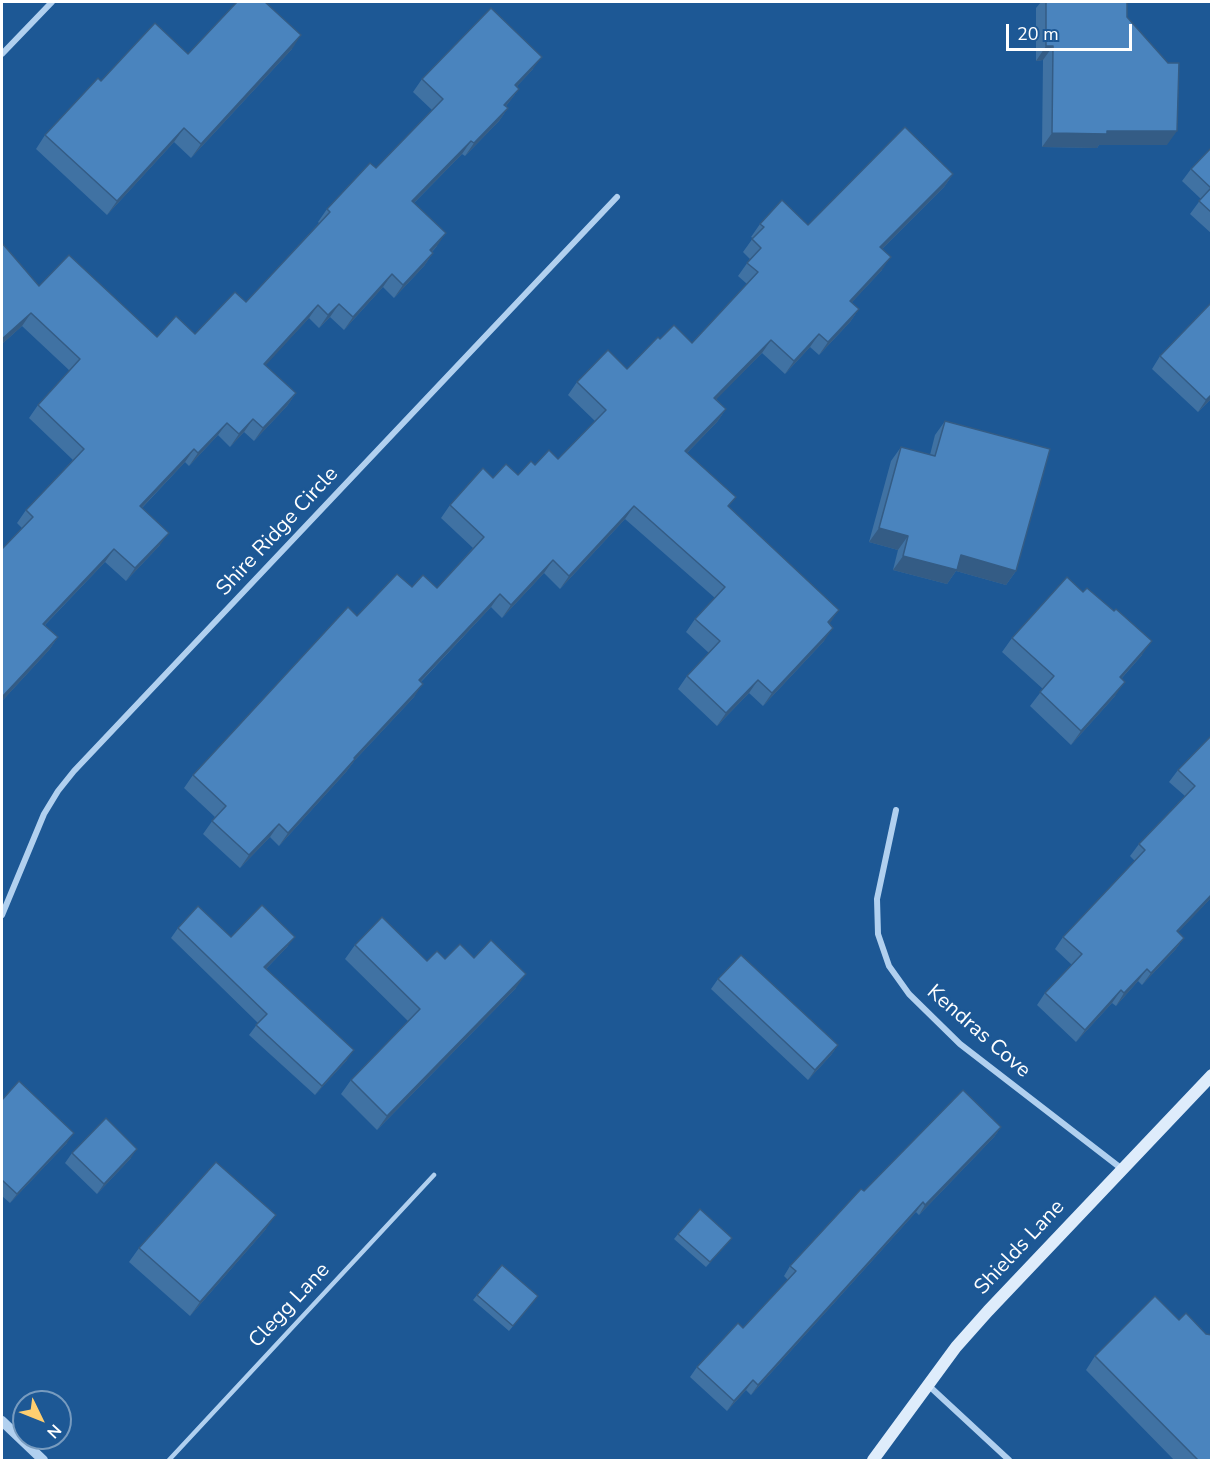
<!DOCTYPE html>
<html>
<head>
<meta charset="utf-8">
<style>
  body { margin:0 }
  #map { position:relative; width:1213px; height:1462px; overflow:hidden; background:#1d5895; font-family:"Nunito Sans",sans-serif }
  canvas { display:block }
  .frame { position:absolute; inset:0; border:3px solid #fff; pointer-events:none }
  .north { position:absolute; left:12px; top:1390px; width:60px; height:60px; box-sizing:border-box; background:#1d5895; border:2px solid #779bbf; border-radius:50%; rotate:133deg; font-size:16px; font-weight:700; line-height:24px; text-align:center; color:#fff }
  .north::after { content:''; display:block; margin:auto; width:21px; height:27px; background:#fece70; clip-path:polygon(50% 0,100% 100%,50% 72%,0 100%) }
  .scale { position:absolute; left:1006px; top:24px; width:126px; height:27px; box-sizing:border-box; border:3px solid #fff; border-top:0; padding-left:8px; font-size:18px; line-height:21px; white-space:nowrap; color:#fff; -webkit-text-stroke:4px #1d5895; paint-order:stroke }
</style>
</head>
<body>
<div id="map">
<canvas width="1213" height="1462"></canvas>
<div class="frame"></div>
<div class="north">N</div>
<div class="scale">20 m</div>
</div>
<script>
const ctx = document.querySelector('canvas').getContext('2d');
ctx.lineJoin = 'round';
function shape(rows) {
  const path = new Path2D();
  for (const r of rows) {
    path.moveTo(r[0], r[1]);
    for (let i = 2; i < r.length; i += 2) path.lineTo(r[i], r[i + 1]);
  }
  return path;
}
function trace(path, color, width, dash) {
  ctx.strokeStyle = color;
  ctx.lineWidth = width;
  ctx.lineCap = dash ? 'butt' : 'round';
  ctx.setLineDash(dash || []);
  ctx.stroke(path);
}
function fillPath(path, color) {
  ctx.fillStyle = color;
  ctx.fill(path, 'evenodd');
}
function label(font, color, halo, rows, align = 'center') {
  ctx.font = font + ' "Nunito Sans",sans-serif';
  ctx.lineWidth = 5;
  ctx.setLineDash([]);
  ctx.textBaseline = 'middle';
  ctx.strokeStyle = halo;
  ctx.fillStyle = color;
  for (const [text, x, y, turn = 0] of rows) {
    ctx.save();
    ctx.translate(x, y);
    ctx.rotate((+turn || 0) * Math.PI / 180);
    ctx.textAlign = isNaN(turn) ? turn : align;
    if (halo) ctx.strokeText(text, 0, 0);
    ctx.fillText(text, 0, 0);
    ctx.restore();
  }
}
const service = shape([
  [169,1460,434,1175]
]);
const minor = shape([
  [2,54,52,2],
  [896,810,877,899,878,934,889,966,909,994,960,1044,1122,1169],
  [2,915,44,814,58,791,74,771,617,197],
  [928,1385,1009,1460]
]);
const tertiary = shape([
  [2,1421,43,1460]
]);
const secondary = shape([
  [873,1460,956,1347,988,1311,1212,1075]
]);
const wall = shape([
  [1041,2,1127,2,1127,17,1167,145,1099,145,1097,148,1042,147,1043,60,1036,61,1036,8],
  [292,49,191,158,174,142,107,215,36,149,45,135,101,81,188,54],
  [533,69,517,86,519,89,506,106,508,108,499,121,465,156,462,154,414,203,437,246,432,252,433,253,424,266,394,298,383,287,344,330,330,317,319,328,309,318,265,365,296,393,287,406,254,441,244,432,230,447,218,435,189,466,185,462,142,508,160,545,126,581,105,562,45,625,58,637,49,650,2,701,2,549,22,528,17,523,26,510,73,460,29,418,38,405,70,371,22,326,2,344,2,243,39,286,157,337,195,334,246,302,319,223,318,222,327,209,376,168,432,110,413,92,422,79],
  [1212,147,1212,234,1190,214,1201,199,1182,181,1191,169],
  [953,174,944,187,882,249,882,270,851,303,859,309,850,322,819,355,810,347,785,374,762,353,716,399,726,409,717,422,687,453,729,507,829,624,824,641,763,706,749,693,717,726,678,689,687,676,709,653,686,632,695,619,715,598,625,519,560,589,544,573,502,618,491,607,421,682,414,697,355,760,346,772,279,846,270,837,240,868,203,834,215,817,184,788,193,775,357,616,412,587,437,588,473,548,441,518,450,505,493,478,518,475,535,465,558,459,595,421,568,395,577,382,627,369,660,339,692,343,747,284,738,276,750,259,743,252,753,238,751,237,760,224,808,225],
  [1212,302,1212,398,1198,412,1152,369,1160,356],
  [945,421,1016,571,1006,585,956,571,947,584,893,570,898,550,869,542,891,461,901,447,930,455,935,435],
  [1012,638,1142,655,1121,679,1115,696,1071,745,1030,706,1043,689,1002,652],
  [1212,735,1212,897,1178,932,1184,938,1175,950,1142,985,1138,981,1116,1006,1112,1003,1076,1042,1037,1005,1045,993,1072,965,1055,949,1063,937,1135,861,1130,856,1139,844,1185,796,1169,782,1178,770],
  [178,928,288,946,266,969,347,1060,315,1095,249,1035,258,1023,171,938],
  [355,945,427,961,445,959,474,958,516,988,377,1130,341,1094,351,1080,408,1021,345,959],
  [718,979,838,1045,831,1055,808,1080,711,989],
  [2,1100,67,1143,10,1203,2,1196],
  [1001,1127,994,1137,919,1215,916,1212,751,1395,746,1390,727,1411,690,1377,697,1367,743,1328,788,1280,784,1276,790,1266,864,1191],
  [72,1153,131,1158,97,1194,65,1163],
  [266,1229,190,1316,129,1262,139,1248],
  [678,1234,732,1238,706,1267,674,1239],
  [477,1295,538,1296,509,1331,473,1300],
  [1179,1320,1206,1334,1212,1461,1175,1461,1086,1370,1095,1356]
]);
const shadedWall = shape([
  [301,35,292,49,191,158,201,144],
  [1046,46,1053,46,1043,60,1036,61],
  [542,57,533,69,506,98,515,85],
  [519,89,510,101,495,118,504,105],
  [508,108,499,121,465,156,474,143],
  [184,128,174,142,107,215,117,201],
  [1107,131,1177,131,1167,145,1099,145,1097,148,1042,147,1052,133],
  [471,141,462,154,403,214,412,201],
  [953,174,944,187,871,260,880,247],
  [446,233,437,246,421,263,430,250],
  [433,253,424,266,394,298,403,285],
  [891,257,882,270,841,314,850,301],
  [392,274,383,287,344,330,353,317],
  [339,304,330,317,319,328,328,315],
  [318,305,309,318,255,377,264,364],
  [859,309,850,322,819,355,828,342],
  [31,313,22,326,2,344,2,339],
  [819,334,810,347,785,374,794,361],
  [771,340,762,353,705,411,714,398],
  [296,393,287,406,254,441,263,428],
  [1212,394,1212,398,1198,412,1206,400],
  [726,409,717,422,676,464,685,451],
  [253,419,244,432,230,447,239,434],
  [227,423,218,435,189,466,198,453],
  [194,449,185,462,131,519,140,506],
  [634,506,625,519,560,589,569,576],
  [879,528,908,536,898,550,869,542],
  [169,533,160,545,126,581,135,568],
  [114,549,105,562,34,636,43,624],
  [961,555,1016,571,1006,585,956,571,947,584,893,570,903,556],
  [553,560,544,573,502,618,511,605],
  [500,594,491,607,410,693,419,680],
  [839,610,830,623,818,635,828,622],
  [833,628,824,641,763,706,772,693],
  [58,637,49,650,2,701,2,697],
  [1152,641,1142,655,1110,691,1120,677],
  [758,680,749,693,717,726,726,713],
  [1125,682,1115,696,1071,745,1081,731],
  [423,684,414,697,355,760,346,772,279,846,288,833,354,758],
  [279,824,270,837,240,868,249,855],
  [1212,894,1212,897,1168,943,1177,931],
  [295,937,288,946,258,977,264,967],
  [1184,938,1175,950,1142,985,1151,973],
  [1147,969,1138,981,1116,1006,1124,993],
  [526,974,516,988,377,1130,387,1116],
  [1121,990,1112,1003,1076,1042,1085,1030],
  [838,1045,831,1055,808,1080,815,1070],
  [354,1050,347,1060,315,1095,322,1086],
  [1001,1127,994,1137,919,1215,925,1205],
  [74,1133,67,1143,10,1203,17,1194],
  [137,1149,131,1158,97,1194,104,1184],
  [923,1202,916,1212,751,1395,758,1385],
  [276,1215,266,1229,190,1316,200,1302],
  [753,1380,746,1390,727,1411,734,1401]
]);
const building = shape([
  [237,2,265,2,301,35,201,144,184,128,117,201,45,135,98,78,101,81,155,23,188,54,237,2],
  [1046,2,1127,2,1127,17,1168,63,1179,63,1177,131,1107,131,1107,134,1052,133,1053,46,1046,46,1046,2],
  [491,8,542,57,515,85,519,89,504,105,508,108,474,143,471,141,412,201,446,233,430,250,433,253,403,285,392,274,353,317,339,304,328,315,318,305,264,364,296,393,263,428,253,419,239,434,227,423,198,453,194,449,140,506,169,533,135,568,114,549,43,624,58,637,2,697,2,549,33,517,26,510,84,449,38,405,80,359,31,313,2,339,2,243,39,286,69,255,157,337,176,316,195,334,235,292,246,302,330,212,327,209,370,163,376,168,443,99,422,79,491,8],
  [905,127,953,174,880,247,891,257,850,301,859,309,828,342,819,334,794,361,771,340,714,398,726,409,685,451,736,497,728,506,839,610,828,622,833,628,772,693,758,680,726,713,687,676,720,641,695,619,725,587,634,506,569,576,553,560,511,605,500,594,419,680,423,684,354,758,355,759,288,833,279,824,249,855,212,821,226,806,193,775,348,607,357,616,397,574,412,587,423,575,437,588,484,537,450,505,483,468,493,478,506,464,518,475,531,461,535,465,549,450,558,459,606,410,577,382,608,350,627,369,658,337,660,339,674,325,692,343,758,272,747,263,761,248,752,239,764,227,760,224,782,200,808,225,905,127],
  [1212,147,1212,213,1199,201,1211,188,1191,169,1212,147],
  [1212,302,1212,394,1206,400,1160,356,1212,302],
  [945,421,1050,449,1016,571,961,555,957,570,903,556,908,536,879,528,901,447,935,456,945,421],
  [1067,577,1083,592,1087,588,1114,611,1116,609,1152,641,1120,677,1125,682,1081,731,1040,692,1054,676,1012,638,1067,577],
  [1212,735,1212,894,1177,931,1184,938,1151,973,1147,969,1124,993,1121,990,1085,1030,1045,993,1082,954,1063,937,1145,850,1139,844,1195,786,1178,770,1212,735],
  [262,905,295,937,264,967,354,1050,322,1086,256,1025,267,1014,178,928,198,906,231,937,262,905],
  [382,917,427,961,437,951,445,959,460,944,474,958,491,940,526,974,387,1116,351,1080,420,1009,355,945,382,917],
  [741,955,838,1045,815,1070,718,979,741,955],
  [19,1081,74,1133,17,1194,2,1180,2,1100,19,1081],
  [963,1090,1001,1127,925,1205,923,1202,758,1385,753,1380,734,1401,697,1367,738,1323,743,1328,796,1271,790,1266,861,1189,864,1191,963,1090],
  [106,1118,137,1149,104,1184,72,1153,106,1118],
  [216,1162,276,1215,200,1302,139,1248,216,1162],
  [700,1209,732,1238,710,1262,678,1234,700,1209],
  [502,1265,538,1296,513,1326,477,1295,502,1265],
  [1155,1296,1179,1320,1186,1313,1206,1334,1212,1335,1212,1461,1199,1461,1095,1356,1155,1296]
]);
const streetNames = [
  ["Shire Ridge Circle",278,532,-47],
  ["Kendras Cove",978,1032,41],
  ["Shields Lane",1020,1248,-47],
  ["Clegg Lane",290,1306,-47]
];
trace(service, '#b1d0ef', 4.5);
trace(minor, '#b1d0ef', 6);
trace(tertiary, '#b1d0ef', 10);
trace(secondary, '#deecfb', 12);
fillPath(wall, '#4072a3');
fillPath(shadedWall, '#345c85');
fillPath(building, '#4a84be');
trace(building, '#345c85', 1.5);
label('21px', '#fff', '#1d5895', streetNames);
</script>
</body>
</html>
